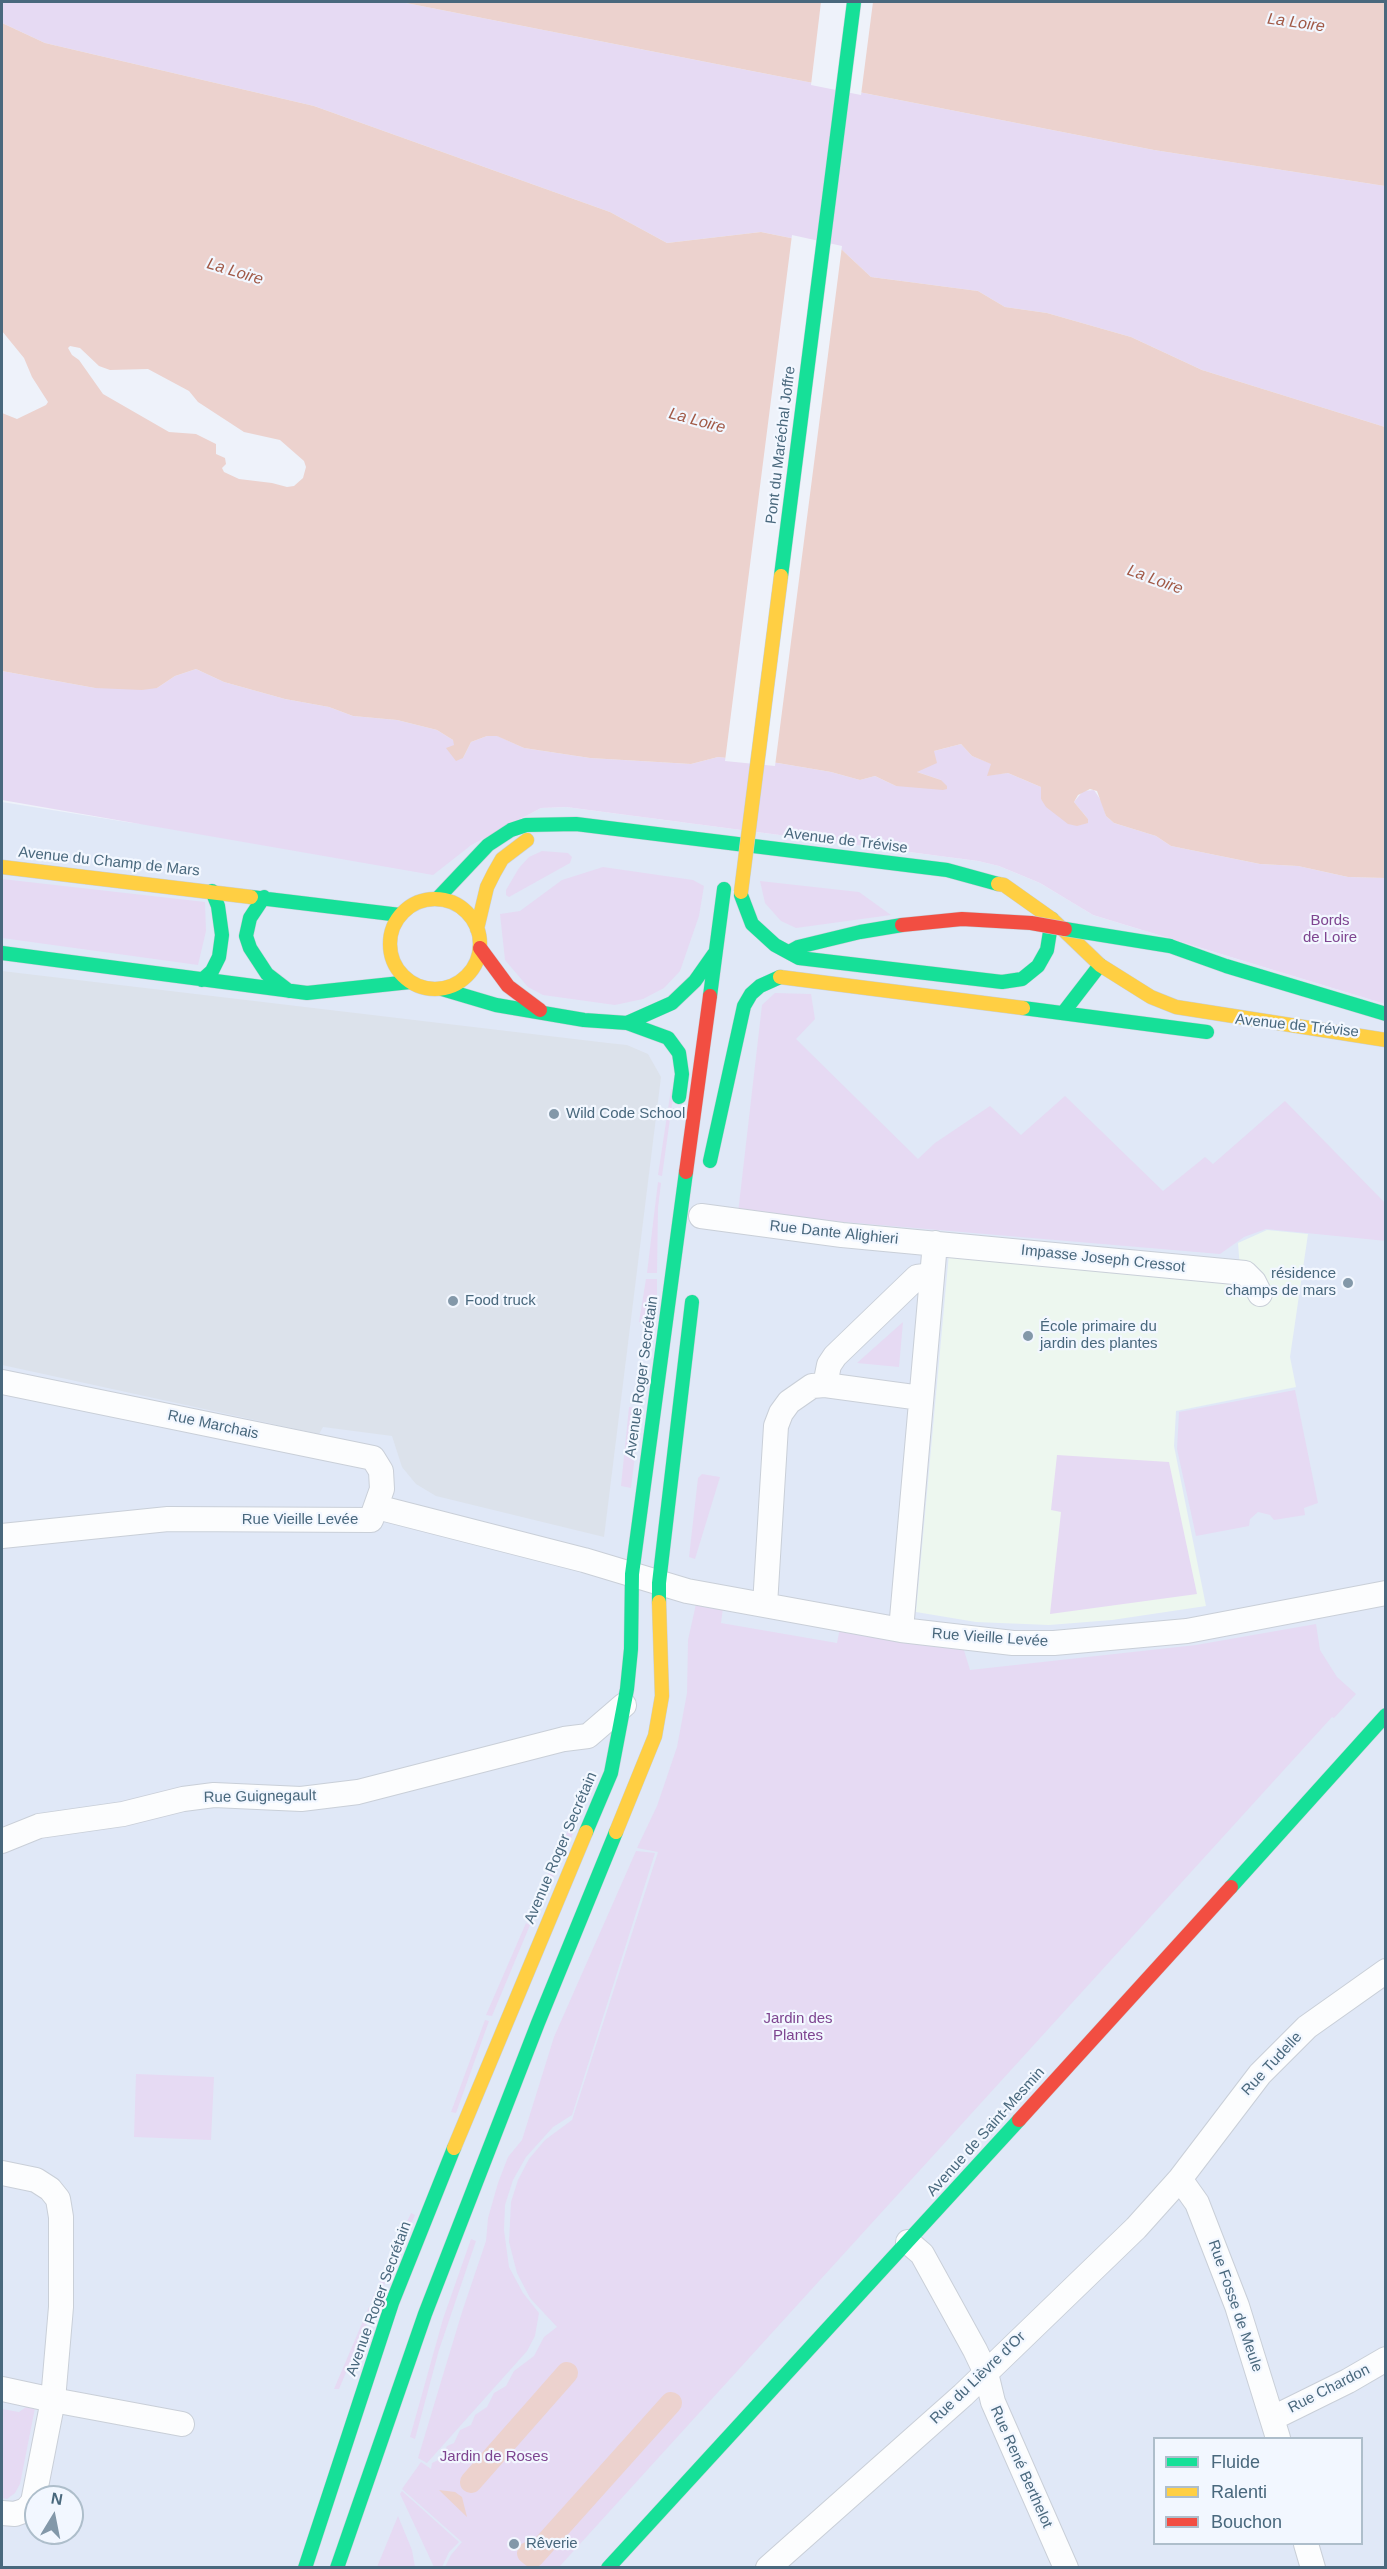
<!DOCTYPE html>
<html>
<head>
<meta charset="utf-8">
<style>
  body { margin:0 }
  #map { position:relative; width:1387px; height:2569px; overflow:hidden; background:#eef2fa; font-family:Helvetica,sans-serif }
  canvas { display:block }
  .frame { position:absolute; inset:0; border:3px solid #49687d; pointer-events:none }
  .legend { position:absolute; left:1153px; top:2437px; width:210px; height:108px; box-sizing:border-box; background:#f2f7ff; border:2px solid #aebecb; margin:0; padding:8px 10px; list-style:none; font-size:18px; color:#49687d }
  .legend li { display:flex; align-items:center; gap:12px; height:30px }
  .legend b { width:30px; border:2px solid #aebecb }
  .north { position:absolute; left:24px; top:2485px; width:60px; height:60px; box-sizing:border-box; background:#f2f7ff; border:2px solid #aebecb; border-radius:50%; rotate:10deg; font-size:16px; font-weight:700; line-height:24px; text-align:center; color:#49687d }
  .north::after { content:''; display:block; margin:auto; width:21px; height:27px; background:#8398a9; clip-path:polygon(50% 0,100% 100%,50% 72%,0 100%) }
</style>
</head>
<body>
<div id="map">
<canvas width="1387" height="2569"></canvas>
<div class="frame"></div>
<ul class="legend">
<li><b style="height:8px;background:#16e098"></b>Fluide</li>
<li><b style="height:8px;background:#ffcf43"></b>Ralenti</li>
<li><b style="height:8px;background:#f24e42"></b>Bouchon</li>
</ul>
<div class="north">N</div>
</div>
<script>
const ctx = document.querySelector('canvas').getContext('2d');
ctx.lineJoin = 'round';
function fillPath(path, color) {
  ctx.fillStyle = color;
  ctx.fill(path, 'evenodd');
}
function shape(rows) {
  const path = new Path2D();
  for (const r of rows) {
    if (r.length === 3) {
      path.moveTo(r[0] + r[2], r[1]);
      path.arc(r[0], r[1], r[2], 0, 2 * Math.PI);
      continue;
    }
    path.moveTo(r[0], r[1]);
    for (let i = 2; i < r.length; i += 2) path.lineTo(r[i], r[i + 1]);
  }
  return path;
}
function trace(path, color, width, dash) {
  ctx.strokeStyle = color;
  ctx.lineWidth = width;
  ctx.lineCap = dash ? 'butt' : 'round';
  ctx.setLineDash(dash || []);
  ctx.stroke(path);
}
function label(font, color, halo, rows, align = 'center') {
  ctx.font = font + ' Helvetica,sans-serif';
  ctx.lineWidth = 4.5;
  ctx.setLineDash([]);
  ctx.textBaseline = 'middle';
  ctx.strokeStyle = halo;
  ctx.fillStyle = color;
  for (const [text, x, y, turn = 0] of rows) {
    ctx.save();
    ctx.translate(x, y);
    ctx.rotate((+turn || 0) * Math.PI / 180);
    ctx.textAlign = isNaN(turn) ? turn : align;
    if (halo) ctx.strokeText(text, 0, 0);
    ctx.fillText(text, 0, 0);
    ctx.restore();
  }
}
const residential = shape([
  [2,802,133,823,470,846,541,808,566,807,978,861,999,866,1040,883,1093,915,1385,1004,1385,2567,2,2567],
  [1154,2438,1362,2438,1362,2544,1154,2544],
  [36,2497,72,2497,72,2533,36,2533]
]);
const industrial = shape([
  [2,971,608,1043,627,1045,648,1054,661,1077,604,1537,436,1496,416,1484,402,1467,392,1436,323,1427,319,1434,2,1365]
]);
const education = shape([
  [1267,1230,1308,1234,1290,1357,1296,1387,1176,1411,1174,1446,1206,1606,1112,1620,1049,1625,976,1622,916,1612,949,1253,1241,1281,1238,1243]
]);
const green = shape([
  [2,2,401,2,1154,150,1385,186,1385,427,1202,370,1131,337,1047,313,1005,307,978,291,871,277,840,248,761,232,667,243,610,212,314,106,45,43,2,23],
  [196,669,224,682,285,699,329,707,353,716,397,720,437,730,453,740,455,745,452,747,463,758,471,742,487,736,498,736,524,748,590,758,691,764,718,757,778,763,831,772,860,780,875,776,896,786,941,780,917,772,934,751,961,744,972,756,992,764,988,775,1008,773,1041,787,1041,799,1088,819,1074,802,1083,791,1094,790,1102,802,1106,816,1114,823,1156,836,1171,846,1260,864,1298,866,1348,877,1385,878,1385,1004,1093,915,1040,883,999,866,978,861,566,807,541,808,470,846,433,875,2,800,2,671,95,688,157,688,175,676],
  [542,851,568,853,572,857,570,863,509,897,506,895,506,890,519,868,529,857],
  [603,867,693,880,704,886,699,916,680,971,664,988,643,999,615,1005,543,995,528,987,505,960,500,914,520,911,562,880],
  [2,879,205,902,206,931,198,965,2,938],
  [760,881,859,892,891,915,796,928,781,921,765,903],
  [775,993,811,994,815,1019,796,1039,918,1159,935,1143,990,1106,1021,1135,1065,1096,1163,1191,1205,1157,1213,1164,1285,1101,1385,1203,1386,1241,1266,1229,1244,1237,1220,1254,738,1213,762,1005],
  [671,1089,674,1090,662,1176,658,1175],
  [658,1182,661,1183,658,1208,657,1273,647,1273],
  [646,1279,657,1279,657,1295,645,1322,639,1322],
  [903,1322,899,1367,857,1363],
  [1295,1390,1318,1503,1304,1508,1305,1515,1274,1520,1270,1515,1258,1512,1250,1519,1249,1526,1196,1536,1177,1449,1179,1412],
  [629,1407,637,1408,639,1424,631,1488,621,1486],
  [1057,1455,1169,1462,1197,1594,1050,1614,1061,1512,1051,1510],
  [702,1474,720,1477,695,1559,689,1557,698,1478],
  [696,1604,723,1608,721,1623,837,1643,840,1628,963,1647,970,1670,1196,1645,1316,1624,1320,1650,1337,1677,1356,1694,1334,1718,1332,1717,559,2567,445,2567,451,2555,462,2542,402,2489,421,2462,431,2469,432,2463,442,2458,447,2446,454,2443,460,2430,471,2425,475,2415,487,2407,494,2393,506,2386,514,2371,534,2356,544,2337,557,2327,530,2298,517,2273,509,2242,511,2202,518,2180,529,2159,545,2140,572,2120,658,1852,637,1848,657,1806,677,1747,687,1693,688,1640],
  [568,1831,573,1834,533,1919,528,1918],
  [636,1851,655,1853,572,2115,553,2127,526,2157,513,2180,505,2205,504,2230,509,2267,523,2293,539,2313,535,2336,527,2351,427,2463,418,2458,462,2312,486,2241,488,2218,498,2183,508,2157,522,2140,554,2037],
  [526,1923,530,1925,492,2016,486,2015],
  [485,2020,489,2021,456,2113,451,2112],
  [136,2074,214,2077,211,2140,134,2137],
  [411,2213,415,2215,376,2303,371,2301],
  [471,2239,476,2241,439,2350,415,2439,410,2437,443,2319],
  [369,2307,373,2309,339,2389,334,2389],
  [29,2405,35,2408,20,2484,15,2493,7,2499,2,2498,2,2409,19,2412],
  [402,2491,459,2542,449,2552,442,2567,434,2567,400,2494],
  [398,2516,412,2550,415,2567,377,2567]
]);
const water = shape([
  [401,2,1385,2,1385,186,1154,150],
  [2,23,45,43,314,106,610,212,667,243,761,232,840,248,871,277,978,291,1005,307,1047,313,1131,337,1202,370,1385,427,1385,878,1348,877,1298,866,1260,864,1171,846,1156,836,1114,823,1106,816,1097,791,1090,789,1078,795,1074,802,1088,819,1088,823,1077,826,1068,824,1046,807,1041,799,1041,787,1008,773,987,776,991,764,972,756,961,744,934,751,937,763,917,772,941,780,947,786,947,789,943,790,896,786,875,776,860,780,831,772,778,763,718,757,691,764,590,758,524,748,497,736,487,736,471,742,463,758,456,761,446,748,454,745,453,740,437,730,397,720,353,716,329,707,285,699,224,682,196,669,175,676,157,688,142,690,95,688,2,671,2,413,17,419,46,405,48,402,32,377,24,358,2,331],
  [70,346,80,348,99,366,110,370,148,369,189,391,198,402,244,432,280,440,304,461,306,467,303,478,294,486,287,487,272,483,239,479,224,472,222,468,226,464,225,458,216,454,216,444,196,434,169,432,103,394,79,360,72,355,68,348],
  [439,2490,455,2492,462,2497,467,2517]
]);
const pier = shape([
  [821,2,873,2,861,95,811,85],
  [792,235,842,246,775,766,725,761]
]);
const canal = shape([
  [471,2482,567,2373],
  [528,2553,533,2557,671,2403]
]);
const street = shape([
  [701,1216,842,1235,1245,1273,1254,1282,1260,1294],
  [2,1382,373,1458,381,1471,382,1489,371,1520,168,1519,2,1536],
  [921,1398,825,1385,829,1365,835,1356,917,1277,932,1275],
  [377,1507,584,1560,687,1591,901,1630,1013,1643,1054,1643,1187,1631,1386,1593],
  [765,1605,776,1426,781,1413,789,1402,812,1386,825,1385],
  [901,1630,935,1243],
  [2,1841,39,1826,123,1814,183,1799,214,1795,301,1799,358,1792,564,1739,588,1736,624,1705],
  [2,2173,36,2180,50,2189,58,2199,61,2217,61,2307,53,2400,2,2389],
  [1180,2179,1197,2203,1237,2306,1278,2438],
  [908,2242,922,2254,975,2350,986,2373,993,2402,1066,2568],
  [1273,2418,1348,2381,1386,2359],
  [2,2513,15,2514,26,2510,33,2502,53,2400,182,2424],
  [1306,2544,1313,2568],
  [768,2568,963,2395,1136,2228,1180,2179,1260,2074,1307,2027,1386,1971]
]);
const fast = shape([
  [741,895,752,924,775,945,799,958,1002,982,1022,979,1038,966,1047,950,1052,919],
  [251,897,400,915],
  [264,897,250,918,246,936,250,948,267,974,289,991],
  [437,899,488,845,511,830,526,825,576,824,947,870,998,884],
  [1170,946,1226,966,1386,1014],
  [789,952,798,947,860,932,902,925],
  [2,953,307,993,410,982],
  [202,980,212,971,219,957,222,935,218,906,212,891],
  [442,989,496,1005,584,1020,627,1023],
  [710,996,724,889],
  [1023,1008,1207,1032],
  [1063,1013,1100,965],
  [627,1023,668,1038,679,1053,682,1074,679,1097],
  [627,1023,672,1003,695,981,714,954],
  [710,1161,744,1006,751,994,760,986,780,977],
  [659,1602,659,1583,692,1302],
  [586,1832,611,1773,627,1689,631,1649,632,1574,686,1172],
  [1231,1887,1386,1715],
  [305,2568,392,2303,454,2148],
  [337,2568,425,2314,538,2023,616,1832],
  [608,2568,1019,2120]
]);
const slow = shape([
  [2,867,251,897],
  [998,884,1004,885,1052,919,1100,965,1151,997,1176,1007,1386,1040],
  [435,944,45],
  [477,929,487,887,494,873,502,859,527,840],
  [780,977,1023,1008],
  [616,1832,655,1736,662,1696,659,1602],
  [454,2148,586,1832]
]);
const jam = shape([
  [480,948,508,986,540,1010],
  [686,1172,710,996],
  [1019,2120,1231,1887]
]);
const fastBridge = shape([
  [781,576,854,2],
  [1065,929,1170,946]
]);
const slowBridge = shape([
  [741,892,781,576]
]);
const jamBridge = shape([
  [902,925,962,919,1031,923,1065,929]
]);
const markers = [
  [554,1114,6,"#8398a9"],
  [1348,1283,6,"#8398a9"],
  [453,1301,6,"#8398a9"],
  [1028,1336,6,"#8398a9"],
  [514,2544,6,"#8398a9"]
];
const streetNames = [
  ["Pont du Maréchal Joffre",781,445,-83],
  ["Avenue de Trévise",846,841,7],
  ["Avenue du Champ de Mars",109,862,6],
  ["Avenue de Trévise",1297,1026,6],
  ["Rue Dante Alighieri",834,1233,6],
  ["Impasse Joseph Cressot",1103,1259,6],
  ["Avenue Roger Secrétain",642,1377,-82],
  ["Rue Marchais",213,1425,12],
  ["Rue Vieille Levée",300,1520],
  ["Rue Vieille Levée",990,1638,4],
  ["Rue Guignegault",260,1797,-1],
  ["Avenue Roger Secrétain",561,1848,-67],
  ["Rue Tudelle",1272,2064,-47],
  ["Avenue de Saint-Mesmin",986,2132,-48],
  ["Avenue Roger Secrétain",379,2299,-70],
  ["Rue Fosse de Meule",1235,2306,71],
  ["Rue du Lièvre d'Or",978,2378,-44],
  ["Rue Chardon",1329,2389,-27],
  ["Rue René Berthelot",1021,2467,66]
];
const parkNames = [
  ["Bords",1330,921],
  ["de Loire",1330,938],
  ["Jardin des",798,2019],
  ["Plantes",798,2036],
  ["Jardin de Roses",494,2457]
];
const poiNames = [
  ["Wild Code School",566,1114],
  ["résidence",1336,1274,"right"],
  ["champs de mars",1336,1291,"right"],
  ["Food truck",465,1301],
  ["École primaire du",1040,1327],
  ["jardin des plantes",1040,1344],
  ["Rêverie",526,2544]
];
const waterNames = [
  ["La Loire",1296,23,8],
  ["La Loire",235,272,17],
  ["La Loire",697,421,15],
  ["La Loire",1155,580,20]
];
fillPath(residential, '#e0e8f7');
fillPath(industrial, '#dce2eb');
fillPath(education, '#edf7ef');
fillPath(green, '#e6daf3');
fillPath(water, '#ecd2ce');
fillPath(pier, '#eef2fa');
trace(canal, '#ecd2ce', 22);
trace(street, '#c9cfd8', 26);
trace(fast, '#c9d0d8', 15);
trace(slow, '#c9d0d8', 15);
trace(jam, '#c9d0d8', 15);
trace(street, '#fcfdfe', 24);
trace(fast, '#16e098', 14);
trace(slow, '#ffcf43', 14);
trace(jam, '#f24e42', 14);
trace(fastBridge, '#c6d0d9', 15, []);
trace(slowBridge, '#c6d0d9', 15, []);
trace(jamBridge, '#c6d0d9', 15, []);
trace(fastBridge, '#16e098', 14);
trace(slowBridge, '#ffcf43', 14);
trace(jamBridge, '#f24e42', 14);
for (const [x, y, r, color] of markers) {
  const dot = new Path2D();
  dot.arc(x, y, r, 0, 2 * Math.PI);
  ctx.fillStyle = color;
  ctx.fill(dot);
  trace(dot, '#f2f7ff', 2);
}
label('15px', '#49687d', '#f2f7ff', streetNames);
label('15px', '#7e4590', '#f2f7ff', parkNames);
label('15px', '#49687d', '#f2f7ff', poiNames, 'left');
label('italic 16px', '#a15946', '#f2f7ff', waterNames);
</script>
</body>
</html>
